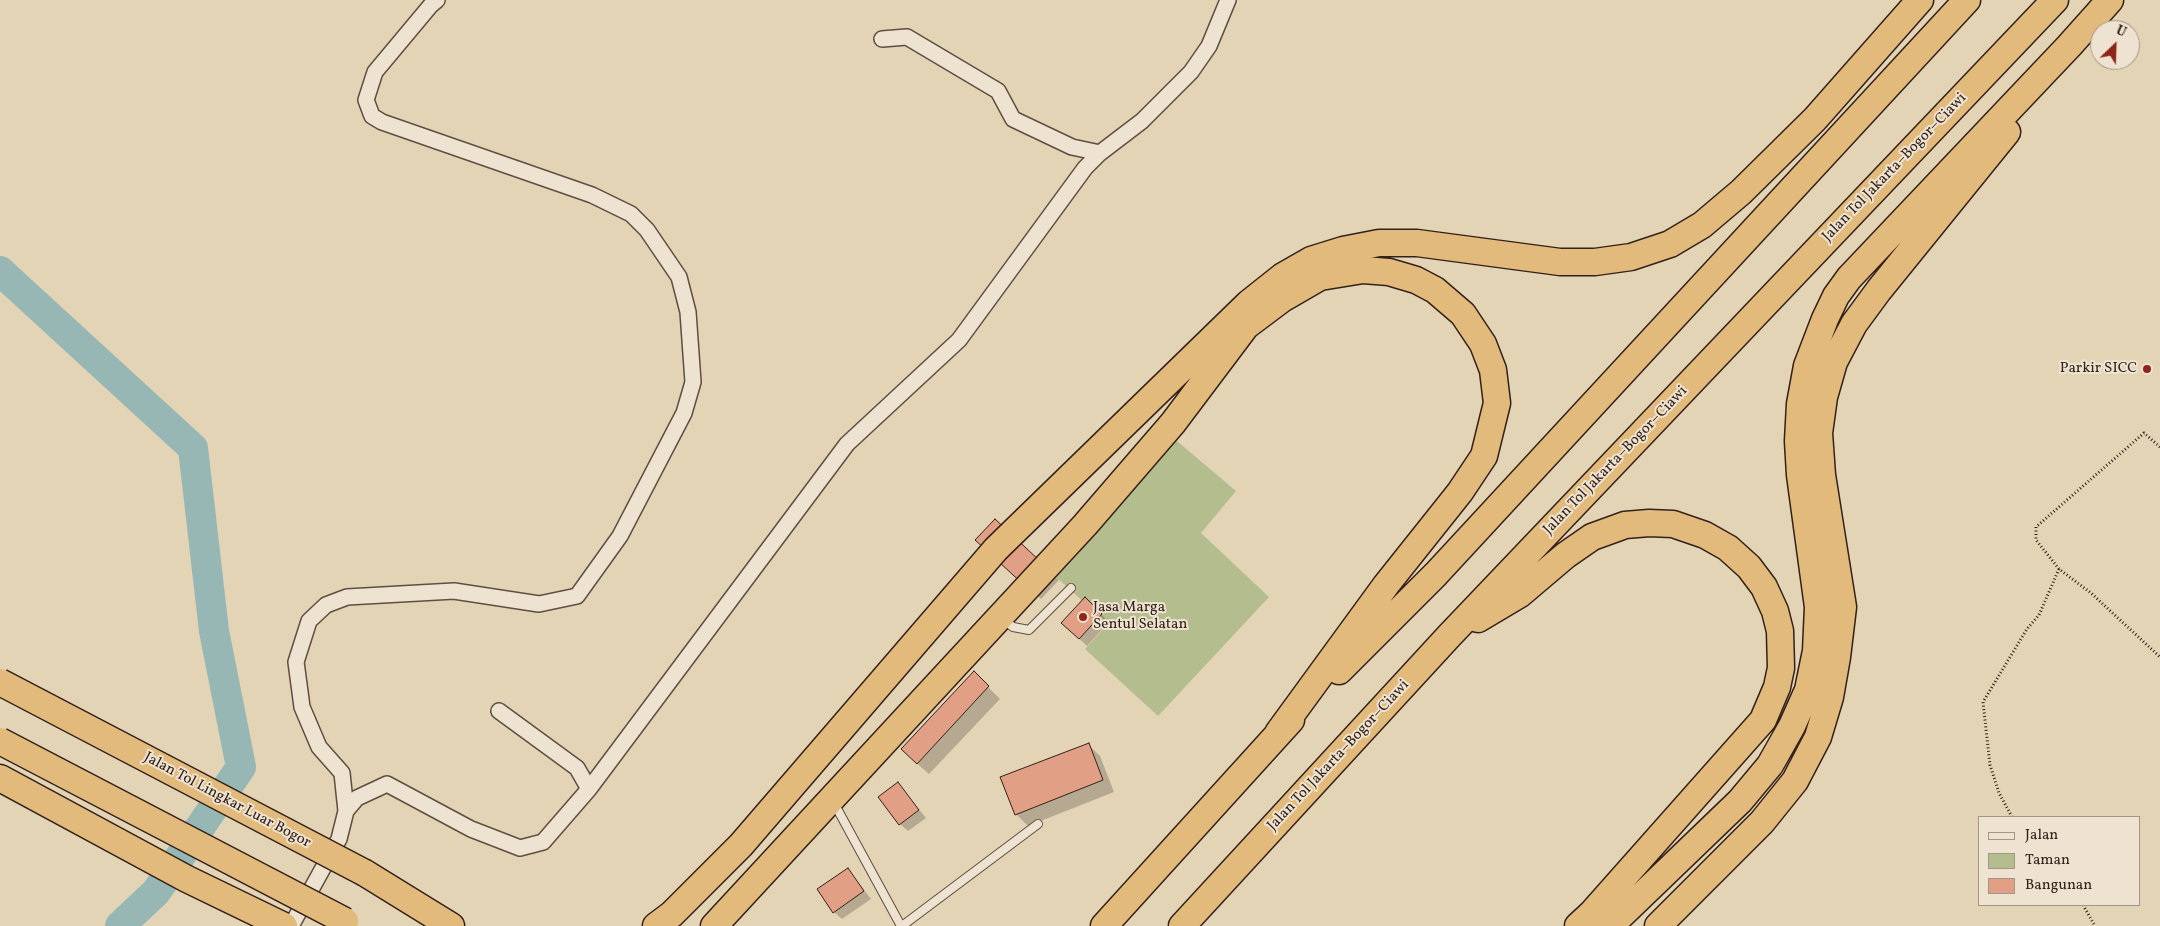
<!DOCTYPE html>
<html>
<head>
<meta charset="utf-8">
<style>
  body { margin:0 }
  #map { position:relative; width:2160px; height:926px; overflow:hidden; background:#e3d4b6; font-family:Vollkorn,serif }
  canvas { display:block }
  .legend { position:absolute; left:1978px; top:816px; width:162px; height:90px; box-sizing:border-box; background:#ede3d0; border:1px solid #a39587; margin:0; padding:6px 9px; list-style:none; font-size:15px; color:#33211a }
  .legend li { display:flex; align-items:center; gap:10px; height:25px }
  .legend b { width:25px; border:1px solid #a39587 }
  .north { position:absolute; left:2090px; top:20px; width:50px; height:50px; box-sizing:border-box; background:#ede3d0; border:1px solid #a39587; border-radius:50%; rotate:24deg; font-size:14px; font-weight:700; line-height:20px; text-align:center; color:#33211a }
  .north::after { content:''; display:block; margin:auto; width:18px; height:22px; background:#8f2418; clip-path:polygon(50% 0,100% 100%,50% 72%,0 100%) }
</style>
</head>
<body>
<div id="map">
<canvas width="2160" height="926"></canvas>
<ul class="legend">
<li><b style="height:6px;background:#ede3d0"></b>Jalan</li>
<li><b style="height:14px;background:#b4bd8e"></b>Taman</li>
<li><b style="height:14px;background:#e19f85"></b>Bangunan</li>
</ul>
<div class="north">U</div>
</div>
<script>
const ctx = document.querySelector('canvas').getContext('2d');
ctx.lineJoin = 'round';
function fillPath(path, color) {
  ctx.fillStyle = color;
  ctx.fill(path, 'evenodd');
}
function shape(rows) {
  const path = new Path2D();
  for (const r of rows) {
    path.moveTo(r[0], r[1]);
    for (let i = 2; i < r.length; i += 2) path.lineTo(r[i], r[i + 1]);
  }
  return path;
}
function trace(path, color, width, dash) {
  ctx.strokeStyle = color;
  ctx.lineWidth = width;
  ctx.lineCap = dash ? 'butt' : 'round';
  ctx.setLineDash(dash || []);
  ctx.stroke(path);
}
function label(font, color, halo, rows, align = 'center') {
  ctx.font = font + ' Vollkorn,serif';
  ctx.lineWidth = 4;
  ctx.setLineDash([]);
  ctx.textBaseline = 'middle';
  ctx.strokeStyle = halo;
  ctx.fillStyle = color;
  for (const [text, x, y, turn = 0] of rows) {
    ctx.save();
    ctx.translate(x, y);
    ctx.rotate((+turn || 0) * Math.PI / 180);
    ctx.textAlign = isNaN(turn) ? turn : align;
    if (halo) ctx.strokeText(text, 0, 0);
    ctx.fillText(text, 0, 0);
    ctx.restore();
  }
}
const green = shape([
  [1165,431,1236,491,1201,533,1269,597,1158,716,1085,649,1108,624,1046,568]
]);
const shadow = shape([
  [995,521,1059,580,1041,599,977,540],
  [1085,599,1109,622,1087,646,1070,630],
  [974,673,1000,699,929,774,914,761],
  [1089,745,1100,756,1114,792,1028,826,1016,814],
  [898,784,926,818,908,831,900,824],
  [848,870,871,899,842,919,834,912]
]);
const river = shape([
  [0,271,193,448,214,631,241,767,156,892,120,926]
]);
const building = shape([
  [995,519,1056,576,1037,597,975,540,995,519],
  [1085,597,1102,614,1079,639,1061,623,1085,597],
  [974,671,989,686,917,764,901,749,974,671],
  [1089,743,1103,780,1015,815,1000,777,1089,743],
  [898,782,919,810,899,825,878,797,898,782],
  [848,868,864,891,833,913,817,889,848,868]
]);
const path = shape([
  [2160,447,2144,433,2036,527,2036,540,2059,569,2091,593,2160,657],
  [2012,817,1999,793,1990,765,1983,702,2027,629,2039,615,2059,569],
  [2083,905,2095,926]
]);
const lane = shape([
  [1004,620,1013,627,1029,630,1071,588],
  [834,803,901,926],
  [902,926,1038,824]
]);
const street = shape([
  [882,39,907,37,998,91,1013,119,1072,147,1100,153],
  [499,711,577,768,589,789],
  [346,811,357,798,387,784,471,829,520,848,543,842,589,789,847,444,959,340,1085,168,1100,153,1142,121,1191,72,1209,46,1228,0],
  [291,926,339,839,346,811,342,773,319,747,302,707,296,662,309,621,326,605,347,597,454,591,539,604,577,596,620,536,684,413,693,382,688,312,679,277,647,230,631,214,592,195,382,122,372,116,366,100,375,72,431,5,437,0]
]);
const highway = shape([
  [1478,619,1520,594,1566,555,1592,537,1625,525,1649,523,1673,524,1705,535,1728,548,1749,567,1764,587,1775,611,1780,631,1781,668,1777,687,1763,720,1591,914,1578,926],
  [1339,671,1436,574,1967,0],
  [0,778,187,879,284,926],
  [365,873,451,926],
  [656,926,672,914,741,845,996,549,1249,303,1283,276,1311,260,1343,250,1379,243,1417,243,1560,262,1595,262,1631,257,1670,244,1702,225,1741,192,1815,119,1920,0],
  [714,926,1085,525,1173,423,1246,326,1282,299,1320,277,1363,270,1389,272,1416,280,1435,290,1463,314,1483,344,1493,370,1497,403,1484,456,1460,492,1386,585,1278,733],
  [1104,926,1291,720],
  [1182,926,1449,636,2055,0],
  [1610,926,1740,801,1770,765,1792,726,1808,690,1816,651,1818,607,1800,475,1798,441,1800,404,1807,366,1825,319,1836,296,1849,278,2069,46,2110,0],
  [1658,926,1762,822,1795,781,1818,737,1830,697,1837,657,1843,607,1822,475,1819,433,1824,397,1834,362,1854,324,1879,290,2007,132]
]);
const highwayBridge = shape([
  [0,682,365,873],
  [0,741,345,921]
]);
const markers = [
  [2147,369,5,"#8f2418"],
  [1083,617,5,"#8f2418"]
];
const streetNames = [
  ["Jalan Tol Jakarta–Bogor–Ciawi",1895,168,-46],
  ["Jalan Tol Jakarta–Bogor–Ciawi",1616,461,-46],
  ["Jalan Tol Jakarta–Bogor–Ciawi",1339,756,-47],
  ["Jalan Tol Lingkar Luar Bogor",227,801,28]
];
const poiNames = [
  ["Parkir SICC",2137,369],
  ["Jasa Marga",1093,608,"left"],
  ["Sentul Selatan",1093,625,"left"]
];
fillPath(green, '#b4bd8e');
fillPath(shadow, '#0003');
trace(river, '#97b7b5', 30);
fillPath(building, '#e19f85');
trace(building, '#33211a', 1);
trace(lane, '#5f4e41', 10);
trace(street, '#5f4e41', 18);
trace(highway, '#33211a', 29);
trace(path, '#33211a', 3, [1, 2.5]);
trace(lane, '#ede3d0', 8);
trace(street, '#ede3d0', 15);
trace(highway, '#e2ba7b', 26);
trace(highwayBridge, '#33211a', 29, []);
trace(highwayBridge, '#e2ba7b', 26);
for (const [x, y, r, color] of markers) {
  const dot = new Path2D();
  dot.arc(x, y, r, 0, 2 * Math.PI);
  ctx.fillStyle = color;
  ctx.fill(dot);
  trace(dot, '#ede3d0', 2);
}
label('15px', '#33211a', '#ede3d0', streetNames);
label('15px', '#33211a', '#ede3d0', poiNames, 'right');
</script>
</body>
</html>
